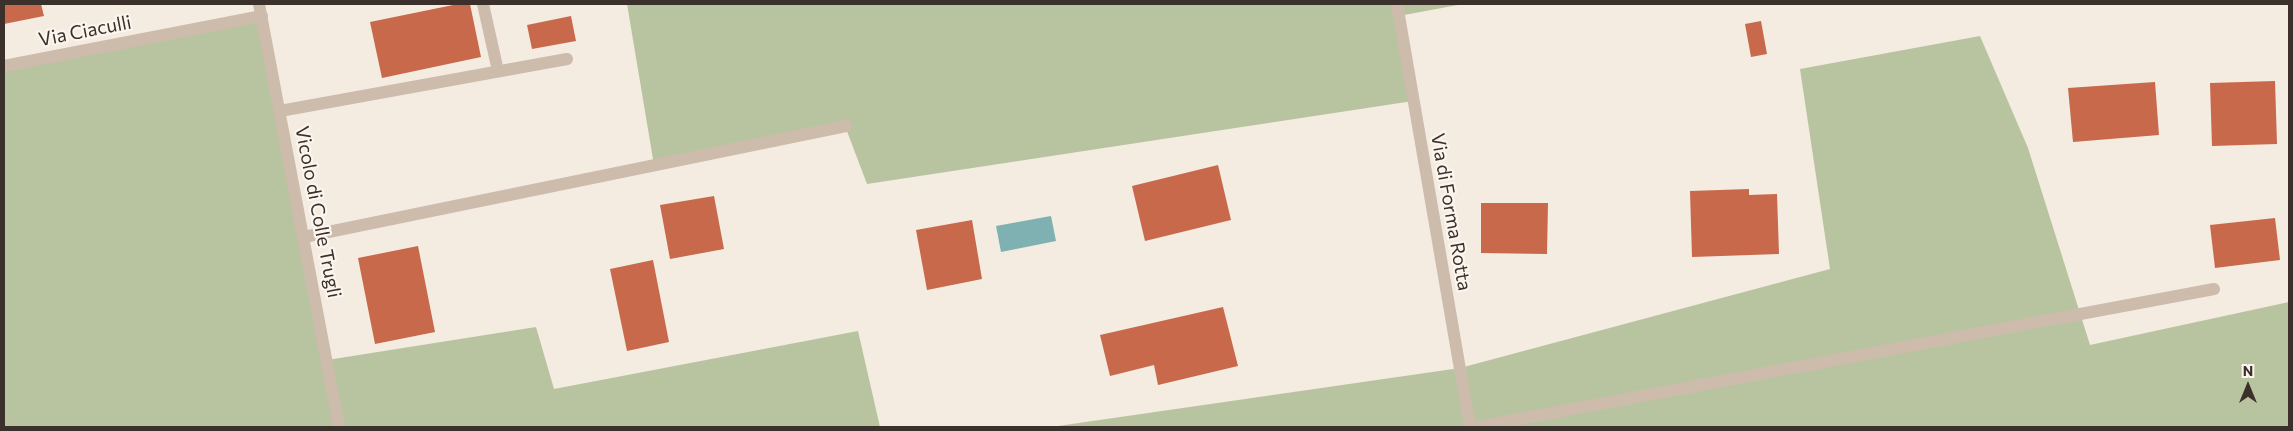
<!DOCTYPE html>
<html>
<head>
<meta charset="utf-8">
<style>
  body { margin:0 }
  #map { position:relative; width:2293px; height:431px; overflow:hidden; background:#f4ebe1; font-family:Commissioner,sans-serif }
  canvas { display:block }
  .frame { position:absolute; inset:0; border:5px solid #3b302b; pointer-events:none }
  .north { position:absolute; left:2223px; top:361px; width:50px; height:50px; -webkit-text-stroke:4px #fbf5ee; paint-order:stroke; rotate:0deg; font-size:14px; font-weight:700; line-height:20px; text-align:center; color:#3b302b }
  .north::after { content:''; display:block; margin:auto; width:18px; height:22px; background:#3b302b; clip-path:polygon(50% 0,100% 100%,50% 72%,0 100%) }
</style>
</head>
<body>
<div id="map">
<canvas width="2293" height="431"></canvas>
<div class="frame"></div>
<div class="north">N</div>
</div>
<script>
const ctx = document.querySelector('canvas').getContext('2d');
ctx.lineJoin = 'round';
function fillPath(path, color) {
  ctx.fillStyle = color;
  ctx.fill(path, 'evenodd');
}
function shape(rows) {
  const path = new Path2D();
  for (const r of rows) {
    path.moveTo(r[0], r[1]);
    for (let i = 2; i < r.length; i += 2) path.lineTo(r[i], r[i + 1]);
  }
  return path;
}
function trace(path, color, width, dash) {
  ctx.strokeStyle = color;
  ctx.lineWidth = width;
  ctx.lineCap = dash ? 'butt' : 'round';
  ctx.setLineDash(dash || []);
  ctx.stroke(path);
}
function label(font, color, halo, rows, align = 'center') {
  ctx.font = font + ' Commissioner,sans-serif';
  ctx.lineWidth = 4.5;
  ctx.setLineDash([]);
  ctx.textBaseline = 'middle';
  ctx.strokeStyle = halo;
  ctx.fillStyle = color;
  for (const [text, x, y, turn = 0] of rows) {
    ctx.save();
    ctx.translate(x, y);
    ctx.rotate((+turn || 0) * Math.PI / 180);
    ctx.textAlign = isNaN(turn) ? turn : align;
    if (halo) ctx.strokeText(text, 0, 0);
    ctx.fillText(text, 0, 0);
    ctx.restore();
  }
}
const green = shape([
  [627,4,1463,4,1399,16,1413,101,867,184,845,126,654,165],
  [262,16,327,360,536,327,554,389,858,331,880,427,4,427,4,66],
  [1980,36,2028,148,2090,345,2289,302,2289,427,1051,427,1460,368,1830,269,1800,69]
]);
const water = shape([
  [1051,216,1056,241,1001,252,996,226]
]);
const building = shape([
  [4,4,41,4,44,16,4,24],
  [458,4,470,4,481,57,382,78,370,22],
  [571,16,576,41,532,49,527,25],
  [1761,21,1767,54,1751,57,1745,24],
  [2275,81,2277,144,2212,146,2210,83],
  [2155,82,2159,135,2073,142,2068,88],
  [1218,165,1231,220,1145,241,1132,186],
  [1749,189,1749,195,1777,194,1779,254,1692,257,1690,191],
  [714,196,724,249,670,259,660,205],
  [1481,203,1548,203,1547,254,1481,253],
  [2275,218,2280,260,2215,268,2210,225],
  [972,220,982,279,927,290,916,230],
  [418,246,435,332,375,344,358,258],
  [653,260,669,342,627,351,610,269],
  [1223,307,1238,366,1158,385,1154,365,1110,376,1100,335]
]);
const minor = shape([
  [259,4,339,427],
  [483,4,498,71],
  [1397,4,1470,427],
  [4,66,262,16],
  [280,111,567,59],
  [304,237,846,126],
  [1477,427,2214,289]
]);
const streetNames = [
  ["Via Ciaculli",85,31,-11],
  ["Vicolo di Colle Trugli",318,212,79],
  ["Via di Forma Rotta",1451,212,80]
];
fillPath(green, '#b8c4a0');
fillPath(water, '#7fb0b2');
fillPath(building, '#c8694b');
trace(minor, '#cdbbac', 12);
label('19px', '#3b302b', '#fbf5ee', streetNames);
</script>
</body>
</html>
